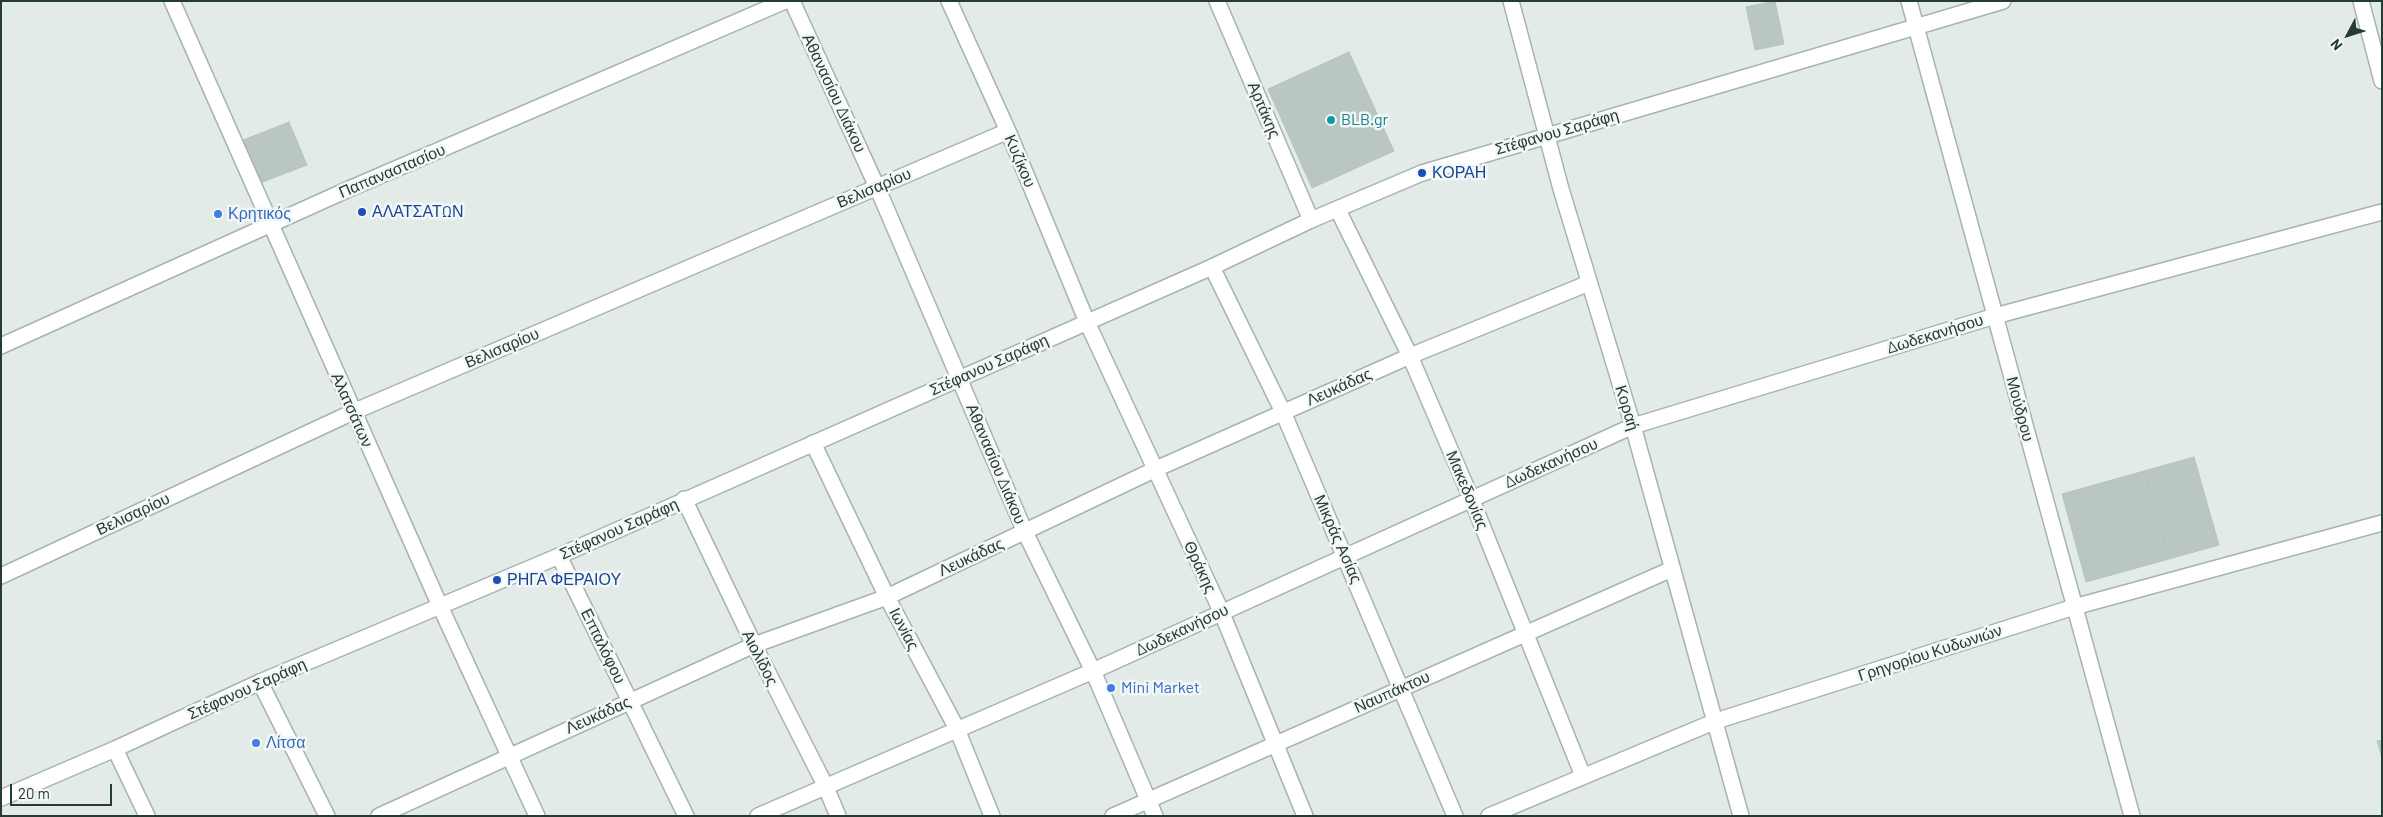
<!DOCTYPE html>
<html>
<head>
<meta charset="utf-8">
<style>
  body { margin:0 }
  #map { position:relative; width:2383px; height:817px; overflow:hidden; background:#e3ebe8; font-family:Barlow,sans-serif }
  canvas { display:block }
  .frame { position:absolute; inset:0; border:2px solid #253b36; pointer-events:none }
  .north { position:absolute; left:2323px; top:10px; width:50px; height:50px; -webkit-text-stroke:4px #f3f8f6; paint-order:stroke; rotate:230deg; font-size:14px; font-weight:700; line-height:20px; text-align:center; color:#253b36 }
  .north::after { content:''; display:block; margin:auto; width:18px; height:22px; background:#253b36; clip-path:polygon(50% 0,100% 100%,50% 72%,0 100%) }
  .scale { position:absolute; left:10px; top:784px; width:102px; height:22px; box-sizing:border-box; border:2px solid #253b36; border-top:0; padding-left:6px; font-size:15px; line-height:18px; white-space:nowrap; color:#253b36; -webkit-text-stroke:4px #f3f8f6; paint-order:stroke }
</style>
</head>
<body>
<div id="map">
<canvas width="2383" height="817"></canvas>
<div class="frame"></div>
<div class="north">N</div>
<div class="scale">20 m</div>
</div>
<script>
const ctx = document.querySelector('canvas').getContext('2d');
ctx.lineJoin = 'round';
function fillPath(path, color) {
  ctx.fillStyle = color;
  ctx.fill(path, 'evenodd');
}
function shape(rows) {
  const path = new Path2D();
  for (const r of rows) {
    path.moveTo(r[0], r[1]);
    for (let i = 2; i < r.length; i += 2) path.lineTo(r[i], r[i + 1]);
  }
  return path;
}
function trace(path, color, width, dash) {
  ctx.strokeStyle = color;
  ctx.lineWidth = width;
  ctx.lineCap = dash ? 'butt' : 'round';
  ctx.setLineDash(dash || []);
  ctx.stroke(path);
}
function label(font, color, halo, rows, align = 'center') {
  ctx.font = font + ' Barlow,sans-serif';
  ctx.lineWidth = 5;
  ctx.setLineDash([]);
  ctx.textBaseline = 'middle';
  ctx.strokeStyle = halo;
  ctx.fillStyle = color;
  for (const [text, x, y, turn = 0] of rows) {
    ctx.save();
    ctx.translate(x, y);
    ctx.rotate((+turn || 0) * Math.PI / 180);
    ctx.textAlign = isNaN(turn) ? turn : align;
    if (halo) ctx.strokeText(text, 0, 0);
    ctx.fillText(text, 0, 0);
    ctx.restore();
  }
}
const building = shape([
  [1775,1,1784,44,1755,50,1746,7,1775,1],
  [1349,52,1394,151,1312,188,1268,89,1349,52],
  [289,122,307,165,255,185,238,142,289,122],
  [2194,457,2219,545,2169,559,2144,471,2194,457],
  [2144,471,2169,559,2086,582,2062,494,2144,471],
  [2382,740,2382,758,2377,741,2382,740]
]);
const pedestrian = shape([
  [1338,210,1410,356,1471,498,1583,776],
  [1212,267,1283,412,1455,816],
  [1087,322,1221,611,1305,816],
  [813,443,887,597,957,729,992,816],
  [684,499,754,645,825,785,838,816],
  [559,556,686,816],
  [260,682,327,816],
  [115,749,147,816],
  [379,816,754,645,887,597,1156,469,1410,356,1589,283],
  [1113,816,1672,569]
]);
const minor = shape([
  [172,1,440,606,537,816],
  [792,1,877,187,1025,532,1093,671,1155,816],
  [949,1,1008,131,1087,322],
  [1217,1,1311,220],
  [1511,1,1561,189,1633,426,1741,816],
  [1909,1,2132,816],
  [1,576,353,412,1008,131],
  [758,816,1093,671,1633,426,1995,316,2382,212],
  [1489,816,1716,721,2074,607,2382,523]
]);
const tertiary = shape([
  [2361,1,2382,81],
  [1,346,349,189,785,1],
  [1,798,115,749,260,682,559,556,1212,267,1311,220,1422,173,2003,1]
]);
const markers = [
  [1331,120,5,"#0f9aa8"],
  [1422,173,5,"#1a4fb4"],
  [362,212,5,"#1a4fb4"],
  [218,214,5,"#3f7fe0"],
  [497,580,5,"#1a4fb4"],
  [1111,688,5,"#3f7fe0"],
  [256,743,5,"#3f7fe0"]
];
const streetNames = [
  ["Αθανασίου Διάκου",834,93,65],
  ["Αρτάκης",1264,110,67],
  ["Στέφανου Σαράφη",1557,132,-16],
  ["Κυζίκου",1020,161,67],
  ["Παπαναστασίου",392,171,-23],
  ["Βελισαρίου",874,188,-23],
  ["Δωδεκανήσου",1935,334,-17],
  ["Βελισαρίου",502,348,-23],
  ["Στέφανου Σαράφη",989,365,-24],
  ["Λευκάδας",1339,387,-24],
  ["Κοραή",1627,408,73],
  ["Μούδρου",2020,409,75],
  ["Αλατσάτων",352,410,66],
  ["Δωδεκανήσου",1551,463,-24],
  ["Αθανασίου Διάκου",996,464,67],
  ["Μακεδονίας",1467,490,67],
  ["Βελισαρίου",133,514,-25],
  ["Στέφανου Σαράφη",619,529,-24],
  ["Μικράς Ασίας",1338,539,66],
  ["Λευκάδας",971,557,-25],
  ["Θράκης",1200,567,65],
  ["Ιωνίας",904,629,62],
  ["Δωδεκανήσου",1182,630,-25],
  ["Επταλόφου",603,646,64],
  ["Γρηγορίου Κυδωνιών",1930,653,-18],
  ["Αιολίδος",760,658,63],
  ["Στέφανου Σαράφη",247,689,-24],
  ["Ναυπάκτου",1392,692,-24],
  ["Λευκάδας",598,715,-24]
];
const cultureNames = [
  ["BLB.gr",1341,120]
];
const transitNames = [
  ["ΚΟΡΑΗ",1432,173],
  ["ΑΛΑΤΣΑΤΩΝ",372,212],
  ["ΡΗΓΑ ΦΕΡΑΙΟΥ",507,580]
];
const shopNames = [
  ["Κρητικός",228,214],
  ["Mini Market",1121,688],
  ["Λίτσα",266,743]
];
fillPath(building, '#b9c6c1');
trace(building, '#b6c4bf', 1);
trace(pedestrian, '#a6b3af', 18);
trace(minor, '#a6b3af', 18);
trace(tertiary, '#a6b3af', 18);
trace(pedestrian, '#fff', 15);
trace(minor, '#fff', 15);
trace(tertiary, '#fff', 15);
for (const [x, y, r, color] of markers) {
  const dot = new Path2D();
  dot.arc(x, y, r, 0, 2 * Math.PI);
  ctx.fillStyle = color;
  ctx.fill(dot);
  trace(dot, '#f3f8f6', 2);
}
label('16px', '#253b36', '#f3f8f6', streetNames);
label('16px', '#0d838f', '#f3f8f6', cultureNames, 'left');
label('16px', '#164399', '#f3f8f6', transitNames, 'left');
label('16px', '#366cbe', '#f3f8f6', shopNames, 'left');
</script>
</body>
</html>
